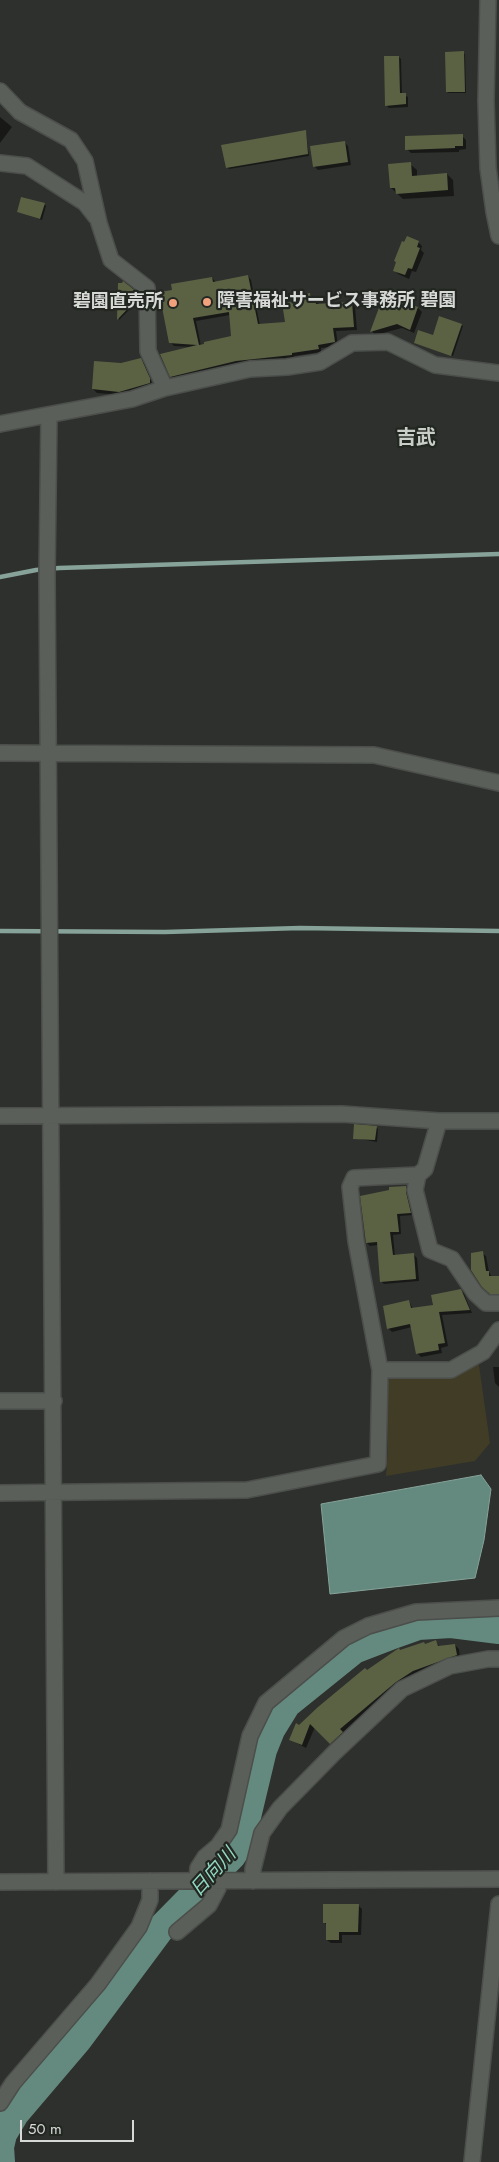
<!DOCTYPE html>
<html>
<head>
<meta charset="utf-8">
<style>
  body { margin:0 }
  #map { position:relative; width:499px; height:2162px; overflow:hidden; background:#2d302c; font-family:Jost,sans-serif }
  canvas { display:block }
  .scale { position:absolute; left:20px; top:2120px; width:114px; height:22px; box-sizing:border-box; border:2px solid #d7d9d6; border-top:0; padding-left:6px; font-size:15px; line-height:18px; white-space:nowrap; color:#d7d9d6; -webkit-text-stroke:4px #232722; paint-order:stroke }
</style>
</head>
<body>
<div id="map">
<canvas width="499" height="2162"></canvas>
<div class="scale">50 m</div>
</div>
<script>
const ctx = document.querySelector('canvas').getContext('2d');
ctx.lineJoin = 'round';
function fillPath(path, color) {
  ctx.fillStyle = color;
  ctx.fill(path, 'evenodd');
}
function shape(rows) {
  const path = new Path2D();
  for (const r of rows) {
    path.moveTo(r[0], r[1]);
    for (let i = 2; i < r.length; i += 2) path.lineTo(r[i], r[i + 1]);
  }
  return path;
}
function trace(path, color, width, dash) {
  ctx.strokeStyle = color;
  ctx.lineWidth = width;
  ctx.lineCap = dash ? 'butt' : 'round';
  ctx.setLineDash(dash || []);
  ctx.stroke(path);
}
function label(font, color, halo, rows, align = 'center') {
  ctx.font = font + ' Jost,"Noto Sans JP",sans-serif';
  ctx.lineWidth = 4.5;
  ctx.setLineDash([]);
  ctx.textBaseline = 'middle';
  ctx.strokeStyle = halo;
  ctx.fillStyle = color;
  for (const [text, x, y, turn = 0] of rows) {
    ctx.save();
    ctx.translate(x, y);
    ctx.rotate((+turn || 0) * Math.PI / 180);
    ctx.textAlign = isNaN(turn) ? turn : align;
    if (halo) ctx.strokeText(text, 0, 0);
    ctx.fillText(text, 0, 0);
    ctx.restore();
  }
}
const green = shape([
  [474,1364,479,1365,490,1443,475,1461,386,1476,388,1448,386,1384,392,1375]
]);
const water = shape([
  [481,1475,491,1489,484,1540,475,1578,330,1594,321,1504,481,1475]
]);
const shadow = shape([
  [463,53,465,54,466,93,449,93,447,92],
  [399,57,401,59,402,94,408,97,408,107,389,108,386,105],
  [0,117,12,127,0,143],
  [306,132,309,156,229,169,227,167],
  [462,136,466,140,466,149,459,150,459,152,411,153,407,149],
  [344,142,348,146,351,165,318,170,314,166],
  [410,164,417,170,417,177,447,174,453,180,454,196,403,199,391,188],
  [44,204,46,206,42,220,18,212],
  [418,242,422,246,421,250,424,253,416,272,412,271,409,279,398,274,394,270],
  [248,276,251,280,260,326,286,323,293,303,310,295,318,302,319,305,352,303,355,307,357,330,336,331,338,346,321,348,321,352,294,356,295,358,253,361,175,380,171,376,191,347,174,346,170,342,173,291,212,278,216,282],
  [230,315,232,337,201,346,196,321],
  [120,284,137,294,139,300,119,320],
  [390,301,418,308,422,312,414,333,402,328,375,335,372,331],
  [461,325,463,326,453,356,415,343],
  [141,360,145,364,153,387,124,395,97,393,93,389],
  [376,1127,378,1129,377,1142,354,1138],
  [406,1187,409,1190,413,1215,400,1216,401,1234,393,1235,395,1256,414,1255,417,1258,419,1281,384,1284,381,1281,378,1245,370,1246,367,1243],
  [482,1253,486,1256,489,1272,492,1277,499,1277,499,1297,494,1297,487,1290],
  [461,1290,464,1294,472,1313,442,1315,448,1346,441,1348,442,1353,421,1357,417,1353,412,1327,392,1332,388,1328,409,1301,413,1309,434,1306],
  [493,1367,499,1367,499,1387,495,1383],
  [436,1642,440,1647,455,1645,459,1649,460,1659,400,1686,343,1733,346,1736,335,1747,315,1727,306,1748,291,1740,300,1726,367,1671,400,1651],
  [359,1906,362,1909,361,1935,342,1935,342,1943,331,1943,327,1940,327,1926,324,1922]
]);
const stream = shape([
  [0,577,36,570,59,568,499,554],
  [0,931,165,932,300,928,499,931]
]);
const river = shape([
  [1,2162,0,2147,3,2134,15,2114,78,2040,162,1927,232,1856,241,1842,263,1750,271,1730,287,1704,354,1650,393,1635,418,1626,451,1624,499,1630]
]);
const building = shape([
  [464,51,465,92,446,92,445,52],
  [384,56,399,56,400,93,406,93,406,104,385,106],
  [306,130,308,154,226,168,221,145],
  [463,134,463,146,455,146,455,148,405,150,405,136],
  [345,141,348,162,313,167,310,146],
  [411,162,412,176,447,173,448,190,396,194,395,188,390,188,388,164],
  [21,197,45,203,40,219,17,212],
  [407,236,419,241,417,247,420,248,412,269,408,268,405,275,393,271,396,262,394,261,402,241,404,242],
  [248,275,258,324,285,322,282,303,292,302,293,296,310,293,311,298,315,297,316,304,352,302,354,327,333,328,335,342,318,345,319,349,292,353,292,355,236,361,170,377,160,354,197,345,169,343,159,292,172,290,171,284,212,277,213,282],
  [229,312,231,336,204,342,204,344,199,345,193,318],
  [123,281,138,293,138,298,117,320,118,283,122,283],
  [383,297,390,299,390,297,418,307,410,330,397,324,370,332],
  [439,316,462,324,451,356,414,343,418,330,433,335],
  [141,358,150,378,150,383,119,392,92,389,94,361,121,363],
  [354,1124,377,1126,375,1140,353,1139],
  [406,1186,406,1192,411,1213,397,1214,399,1232,390,1232,393,1255,414,1253,416,1279,380,1282,377,1242,366,1243,360,1196,389,1190,389,1187],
  [483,1251,486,1271,489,1271,489,1276,499,1276,499,1294,490,1294,482,1287,471,1270,471,1253],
  [461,1289,470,1310,439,1312,445,1343,438,1344,439,1350,416,1354,410,1324,387,1329,383,1306,409,1300,411,1308,433,1305,431,1295],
  [436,1640,438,1646,455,1644,457,1655,413,1671,396,1682,340,1729,343,1732,330,1744,310,1724,302,1745,289,1740,296,1723,299,1725,318,1707,365,1668,367,1670,399,1648,400,1650,424,1642,425,1644],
  [323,1904,359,1904,358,1932,339,1932,339,1940,326,1940,326,1923,323,1923]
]);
const minor = shape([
  [488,0,486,101,488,168,494,212,499,236],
  [0,91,20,112,71,140,85,161,99,223,111,260,147,288,148,351,165,388,132,399,0,424],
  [0,163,27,166,85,203,96,217],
  [165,388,250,369,287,367,320,362,352,343,388,342,435,365,499,373],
  [49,415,47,576,56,1882],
  [0,753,374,755,499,783],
  [0,1116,342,1114,439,1121,499,1121],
  [439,1121,425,1169,418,1175,415,1190,430,1250,452,1259,475,1293,486,1303,499,1303],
  [380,1370,451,1370,483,1352,499,1330],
  [0,1401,54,1401],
  [0,1493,247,1490,378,1464,380,1370,356,1241,350,1187,354,1178,418,1175],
  [197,1881,198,1868,205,1857,218,1846,229,1830,250,1736,266,1703,344,1638,368,1626,416,1612,499,1608],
  [253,1881,253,1869,262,1833,280,1808,335,1752,402,1689,450,1666,488,1659,499,1659],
  [0,1882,499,1879],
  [177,1932,209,1905,218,1888,219,1882],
  [0,2103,13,2083,98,1984,139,1927,150,1900,150,1881],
  [472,2162,499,1904]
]);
const markers = [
  [207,302,5,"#f1a17c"],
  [173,303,5,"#f1a17c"]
];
const poiNames = [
  ["障害福祉サービス事務所 碧園",217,302],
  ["碧園直売所",163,303,"right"]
];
const waterNames = [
  ["日向川",214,1873,-48]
];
const quarterNames = [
  ["吉武",416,439]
];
fillPath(green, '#403c26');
fillPath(water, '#648a7f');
trace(water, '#86a299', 1);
fillPath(shadow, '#0007');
trace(stream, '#86a299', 4.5);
trace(river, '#648a7f', 28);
fillPath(building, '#5b6244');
trace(minor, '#4b4e4a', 18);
trace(minor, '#5b5f5a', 15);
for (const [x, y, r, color] of markers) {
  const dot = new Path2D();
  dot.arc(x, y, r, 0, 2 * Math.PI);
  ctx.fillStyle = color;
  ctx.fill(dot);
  trace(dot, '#232722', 2);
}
label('bold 18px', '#d7d9d6', '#232722', poiNames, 'left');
label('italic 19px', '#91d8c3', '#232722', waterNames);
label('bold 20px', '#cacec8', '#232722', quarterNames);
</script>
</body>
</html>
